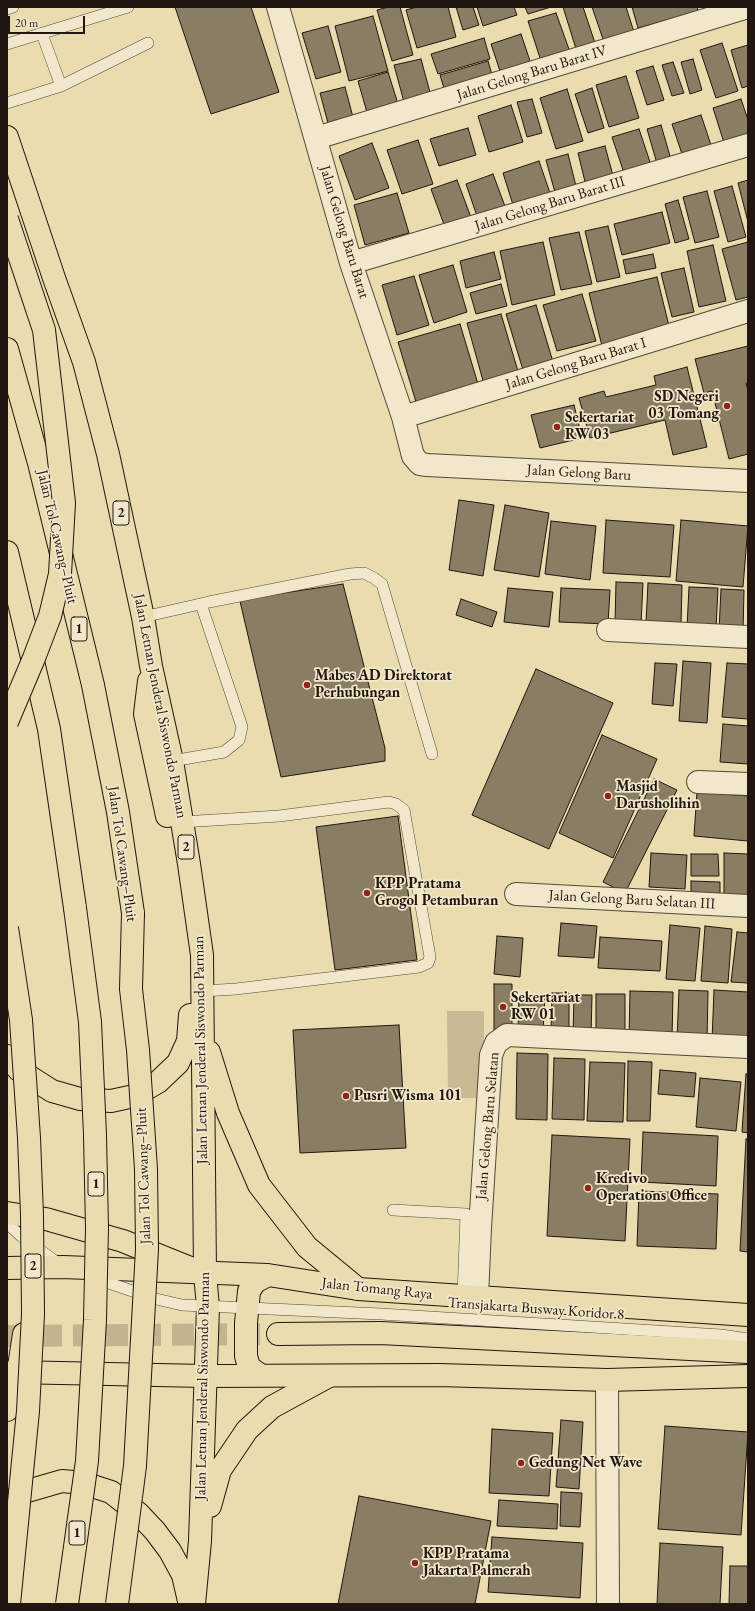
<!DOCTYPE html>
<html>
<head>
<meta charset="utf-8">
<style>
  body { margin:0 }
  #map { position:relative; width:755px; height:1611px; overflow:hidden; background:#e9dcaf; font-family:"EB Garamond",serif }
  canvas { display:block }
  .frame { position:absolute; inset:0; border:8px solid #221610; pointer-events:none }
  .scale { position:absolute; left:8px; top:16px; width:77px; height:18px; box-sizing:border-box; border:2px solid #221610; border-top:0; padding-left:5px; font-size:12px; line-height:14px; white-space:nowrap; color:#221610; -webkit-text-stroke:3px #f1e8cb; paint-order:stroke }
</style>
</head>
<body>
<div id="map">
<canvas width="755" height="1611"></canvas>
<div class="frame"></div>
<div class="scale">20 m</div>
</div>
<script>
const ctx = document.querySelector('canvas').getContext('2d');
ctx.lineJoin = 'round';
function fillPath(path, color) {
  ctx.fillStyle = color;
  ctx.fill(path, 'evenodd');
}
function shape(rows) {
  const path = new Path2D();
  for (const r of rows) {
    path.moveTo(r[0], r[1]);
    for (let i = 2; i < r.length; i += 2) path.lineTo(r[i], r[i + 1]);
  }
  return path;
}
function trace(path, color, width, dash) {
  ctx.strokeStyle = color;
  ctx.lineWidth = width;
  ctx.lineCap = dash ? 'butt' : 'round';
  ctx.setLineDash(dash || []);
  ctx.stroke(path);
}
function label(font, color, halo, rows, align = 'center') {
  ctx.font = font + ' "EB Garamond",serif';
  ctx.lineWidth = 3.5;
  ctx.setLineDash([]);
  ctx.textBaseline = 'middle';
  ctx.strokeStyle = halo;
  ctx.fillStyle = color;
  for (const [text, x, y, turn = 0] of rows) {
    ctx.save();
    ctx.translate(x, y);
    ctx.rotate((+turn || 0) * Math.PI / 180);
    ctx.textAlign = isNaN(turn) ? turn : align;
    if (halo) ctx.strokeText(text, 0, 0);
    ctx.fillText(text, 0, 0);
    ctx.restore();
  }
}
const green = shape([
  [447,1011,484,1011,484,1098,448,1098]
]);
const building = shape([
  [175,7,251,7,279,92,211,114,175,7],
  [389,7,400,7,413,55,392,61,377,10,389,7],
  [417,7,448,7,456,37,417,48,406,10,417,7],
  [456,7,473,7,479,25,463,30,456,7],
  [477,7,514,7,517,15,483,26,477,7],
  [525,7,551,7,528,14,525,7],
  [563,7,583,7,596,46,577,52,563,7],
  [592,7,626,7,635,35,605,45,592,7],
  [632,7,697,7,698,11,638,28,632,7],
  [556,13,570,52,541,61,528,21,556,13],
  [373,16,388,71,349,81,335,26,373,16],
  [328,26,341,72,316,79,302,33,328,26],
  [521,34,531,64,501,74,491,44,521,34],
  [484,38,490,59,438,74,431,54,484,38],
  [722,43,738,91,716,98,700,50,722,43],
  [748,45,748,86,742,88,731,50,748,45],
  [421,59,431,96,404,102,394,65,421,59],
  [693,59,702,90,690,94,681,62,693,59],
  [488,61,493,78,445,92,440,75,488,61],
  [673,62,684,93,672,96,662,65,673,62],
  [653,66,664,100,647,105,636,71,653,66],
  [388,72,399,107,368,116,358,81,388,72],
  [626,76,639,118,609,127,596,85,626,76],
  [345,87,354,121,329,127,320,93,345,87],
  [592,88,604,128,588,133,575,94,592,88],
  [567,89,583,141,556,149,540,98,567,89],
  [532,99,542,133,527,137,517,102,532,99],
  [741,99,748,120,748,142,726,149,713,108,741,99],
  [511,105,523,142,489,152,478,116,511,105],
  [701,115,712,148,683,157,672,124,701,115],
  [661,125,672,163,658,167,647,129,661,125],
  [468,128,476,155,439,166,430,139,468,128],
  [639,129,652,168,625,176,612,137,639,129],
  [418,140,433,184,402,194,387,150,418,140],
  [372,143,389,188,355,200,339,156,372,143],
  [605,146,615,183,587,190,578,153,605,146],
  [568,154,577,190,556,196,546,160,568,154],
  [539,161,551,196,514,208,503,173,539,161],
  [493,174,506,209,478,219,466,184,493,174],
  [457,180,472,220,446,230,431,189,457,180],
  [748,180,748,222,738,183,748,180],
  [732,186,746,237,728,242,714,191,732,186],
  [707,191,719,237,695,243,683,197,707,191],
  [397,193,409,233,365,245,354,205,397,193],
  [678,200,689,239,675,243,665,204,678,200],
  [662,212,670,243,622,255,614,224,662,212],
  [608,226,620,277,597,282,585,231,608,226],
  [579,232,592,284,561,290,549,238,579,232],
  [543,242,555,295,512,305,500,251,543,242],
  [748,242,748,297,736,300,722,249,748,242],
  [713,245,726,301,699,307,687,251,713,245],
  [494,252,501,279,466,288,460,261,494,252],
  [653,254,656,268,626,274,623,260,653,254],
  [453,265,467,312,434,323,419,275,453,265],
  [684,268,694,312,672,317,661,273,684,268],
  [414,276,429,325,397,335,382,285,414,276],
  [657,277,670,330,602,346,589,293,657,277],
  [501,284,507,306,476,314,470,293,501,284],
  [582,294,596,341,557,351,543,305,582,294],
  [536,305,553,362,523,370,506,314,536,305],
  [501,314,520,378,485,388,467,323,501,314],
  [460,324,478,384,416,402,398,342,460,324],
  [748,346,748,383,746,383,748,391,748,454,729,459,712,391,704,393,695,359,748,346],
  [687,367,707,447,673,455,665,420,590,438,579,398,604,391,606,397,656,385,654,376,687,367],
  [574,405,582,438,540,448,531,415,574,405],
  [459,500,494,505,483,576,449,570,459,500],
  [505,505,549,513,539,577,494,570,505,505],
  [606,520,674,525,670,577,603,573,606,520],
  [681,520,748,526,743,587,676,581,681,520],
  [551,521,596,526,590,580,545,574,551,521],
  [616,582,643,583,641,624,615,623,616,582],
  [648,583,682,585,681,625,646,623,648,583],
  [343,584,385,748,385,761,281,777,239,597,251,598,343,584],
  [689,587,718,588,716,629,687,628,689,587],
  [508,588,553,592,549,627,504,622,508,588],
  [561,588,610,590,608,624,559,622,561,588],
  [721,589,744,590,743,632,719,631,721,589],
  [461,599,497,612,492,627,456,615,461,599],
  [683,661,711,663,707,723,679,721,683,661],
  [655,663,677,664,673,706,652,704,655,663],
  [727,663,748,664,748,719,722,717,727,663],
  [536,669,613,703,549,849,472,815,536,669],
  [723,724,748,726,748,764,720,762,723,724],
  [602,735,657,759,613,858,559,833,602,735],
  [654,779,677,790,625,893,603,882,654,779],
  [697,792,748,796,748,841,694,836,697,792],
  [398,816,417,960,335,970,316,827,398,816],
  [651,853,687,855,685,889,649,887,651,853],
  [724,853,748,854,748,898,724,898,724,853],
  [691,854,718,854,719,876,691,876,691,854],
  [691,881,720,882,720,900,691,899,691,881],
  [561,923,597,926,594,958,558,956,561,923],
  [670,925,700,928,695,981,666,979,670,925],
  [705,926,732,929,728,983,701,981,705,926],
  [737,932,748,933,748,983,731,982,737,932],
  [497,936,523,938,520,977,494,974,497,936],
  [600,937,662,941,660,971,598,968,600,937],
  [494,984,512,984,512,1030,494,1030,494,984],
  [679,990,708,991,707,1042,677,1041,679,990],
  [714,990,748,992,748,1043,712,1041,714,990],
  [630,991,673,992,672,1039,629,1038,630,991],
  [552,993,569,993,569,1035,551,1035,552,993],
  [596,994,625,994,625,1037,596,1037,596,994],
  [519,995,545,995,543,1032,518,1031,519,995],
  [574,995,592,995,591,1037,573,1036,574,995],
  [399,1025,406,1148,300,1153,293,1030,399,1025],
  [517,1053,548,1054,547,1120,516,1119,517,1053],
  [554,1058,585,1059,584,1120,552,1119,554,1058],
  [628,1061,652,1062,650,1121,627,1121,628,1061],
  [590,1062,625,1063,623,1122,587,1121,590,1062],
  [660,1070,696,1073,694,1097,658,1094,660,1070],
  [746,1074,748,1074,748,1133,742,1132,746,1074],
  [700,1078,741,1082,736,1131,696,1127,700,1078],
  [643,1132,718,1136,716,1186,641,1182,643,1132],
  [552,1135,630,1139,625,1241,547,1236,552,1135],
  [746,1139,748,1139,748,1252,740,1251,746,1139],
  [639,1191,718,1194,716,1249,637,1246,639,1191],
  [561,1420,583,1422,579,1489,556,1487,561,1420],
  [665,1426,748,1432,741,1535,658,1529,665,1426],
  [492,1429,553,1433,549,1496,489,1493,492,1429],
  [561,1492,582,1493,580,1527,560,1526,561,1492],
  [359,1496,491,1521,475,1604,338,1604,359,1496],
  [499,1500,558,1504,557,1529,497,1526,499,1500],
  [492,1537,583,1543,580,1598,488,1592,492,1537],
  [660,1543,723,1547,720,1604,657,1604,660,1543],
  [730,1566,748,1566,748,1604,729,1604,730,1566]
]);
const highwayTunnel = shape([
  [7,1336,278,1334]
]);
const lane = shape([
  [7,9,13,7],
  [42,34,61,86],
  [7,44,128,7],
  [7,103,61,86,148,43],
  [143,617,209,602,350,574,364,573,374,578,382,584,432,754],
  [172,761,224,752,239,740,242,727,201,604],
  [182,822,279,816,389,802,396,804,404,810,430,957,428,963,419,967,236,989,202,991],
  [393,1210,466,1214,463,1297],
  [7,1223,21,1236,59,1264],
  [94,1278,156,1299,182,1305,381,1314,721,1335,748,1339]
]);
const street = shape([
  [278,7,351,263,403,417,413,456,420,464,427,465,748,481],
  [316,138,748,7],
  [351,263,748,145],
  [403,417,748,311],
  [608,630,748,637],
  [698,782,748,784],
  [516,894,748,906],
  [477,1297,480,1228,491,1055,496,1043,507,1035,748,1047],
  [607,1380,608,1604]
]);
const primary = shape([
  [7,1268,63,1267,268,1275,358,1289,748,1315],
  [12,1372,205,1376,439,1375,607,1380,748,1376],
  [260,1375,249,1367,246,1356,246,1323,249,1291,255,1282,268,1275]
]);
const highway = shape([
  [7,137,54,278,84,362,108,454,143,617,151,666,172,761,189,864,202,955,205,1274,208,1307,200,1541,194,1604],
  [7,349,39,463,93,685,118,812,133,913],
  [7,552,49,729,75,908],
  [149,681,145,714,167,816],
  [209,1052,228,1113,259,1185,307,1247,358,1289],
  [7,1056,19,1070,52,1091,80,1099,111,1101,134,1096,158,1082,178,1063,188,1041,190,1015],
  [7,1213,46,1219,123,1241,205,1274],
  [278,1334,380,1333,748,1352],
  [7,1410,18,1373,24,1334],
  [7,1504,24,1492,62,1481,83,1483,111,1492,139,1514,155,1531,170,1551,183,1575,189,1601],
  [210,1506,220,1470,247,1430,272,1407,329,1376]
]);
const highwayBridge = shape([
  [7,219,44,330,64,503,60,574,50,616,34,658,7,722],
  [7,928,21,1020,29,1138,32,1215,33,1314,28,1411,9,1604],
  [67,1604,87,1461,95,1320,97,1228,95,1135,90,1022,75,908],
  [117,1604,135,1466,147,1249,146,1169,138,1050,131,989,133,913]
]);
const markers = [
  [727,406,4,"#8f2418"],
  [557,427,4,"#8f2418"],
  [307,685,4,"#8f2418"],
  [608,796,4,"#8f2418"],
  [367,893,4,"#8f2418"],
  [503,1007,4,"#8f2418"],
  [346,1096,4,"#8f2418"],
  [588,1188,4,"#8f2418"],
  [521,1463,4,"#8f2418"],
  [415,1563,4,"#8f2418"]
];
const shields = [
  [121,513,16],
  [79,629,16],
  [186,847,16],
  [96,1184,16],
  [33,1266,16],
  [77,1533,16]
];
const shieldNames = [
  ["2",121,513],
  ["1",79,629],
  ["2",186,847],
  ["1",96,1184],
  ["2",33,1266],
  ["1",77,1533]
];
const streetNames = [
  ["Jalan Gelong Baru Barat IV",532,73,-17],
  ["Jalan Gelong Baru Barat III",550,204,-17],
  ["Jalan Gelong Baru Barat",344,232,73],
  ["Jalan Gelong Baru Barat I",576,364,-17],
  ["Jalan Gelong Baru",579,473,3],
  ["Jalan Tol Cawang–Pluit",57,537,77],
  ["Jalan Letnan Jenderal Siswondo Parman",160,706,79],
  ["Jalan Tol Cawang–Pluit",122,854,82],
  ["Jalan Gelong Baru Selatan III",632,900,3],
  ["Jalan Letnan Jenderal Siswondo Parman",201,1050,-91],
  ["Jalan Gelong Baru Selatan",488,1126,-85],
  ["Jalan Tol Cawang–Pluit",144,1176,-92],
  ["Jalan Tomang Raya",377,1289,6],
  ["Transjakarta Busway Koridor 8",536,1309,4],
  ["Jalan Letnan Jenderal Siswondo Parman",203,1386,-89]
];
const poiNames = [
  ["SD Negeri",719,397,"right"],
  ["03 Tomang",719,414,"right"],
  ["Sekertariat",565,418],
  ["RW 03",565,435],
  ["Mabes AD Direktorat",315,676],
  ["Perhubungan",315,693],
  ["Masjid",616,787],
  ["Darusholihin",616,804],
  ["KPP Pratama",375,884],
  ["Grogol Petamburan",375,901],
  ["Sekertariat",511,998],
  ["RW 01",511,1015],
  ["Pusri Wisma 101",354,1096],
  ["Kredivo",596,1179],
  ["Operations Office",596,1196],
  ["Gedung Net Wave",529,1463],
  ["KPP Pratama",423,1554],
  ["Jakarta Palmerah",423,1571]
];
fillPath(green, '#c7ba94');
fillPath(building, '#897d63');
trace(building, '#221610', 1);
trace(highwayTunnel, '#c1b48f', 22, [22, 11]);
trace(lane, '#544838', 12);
trace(street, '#544838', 24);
trace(primary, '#221610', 24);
trace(highway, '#221610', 24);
trace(lane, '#f1e8cb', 11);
trace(street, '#f1e8cb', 22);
trace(primary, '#e9dcaf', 22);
trace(highway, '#e9dcaf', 22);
trace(highwayBridge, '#221610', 24, []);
trace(highwayBridge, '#e9dcaf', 22);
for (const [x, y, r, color] of markers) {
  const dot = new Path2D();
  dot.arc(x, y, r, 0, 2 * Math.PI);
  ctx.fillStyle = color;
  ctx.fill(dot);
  trace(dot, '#f1e8cb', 1.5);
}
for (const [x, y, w] of shields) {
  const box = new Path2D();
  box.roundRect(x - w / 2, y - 12, w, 24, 3);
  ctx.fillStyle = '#f1e8cb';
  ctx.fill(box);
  trace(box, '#221610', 1);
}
label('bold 14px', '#221610', null, shieldNames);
label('15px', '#221610', '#f1e8cb', streetNames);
label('bold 15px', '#221610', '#f1e8cb', poiNames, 'left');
</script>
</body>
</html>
